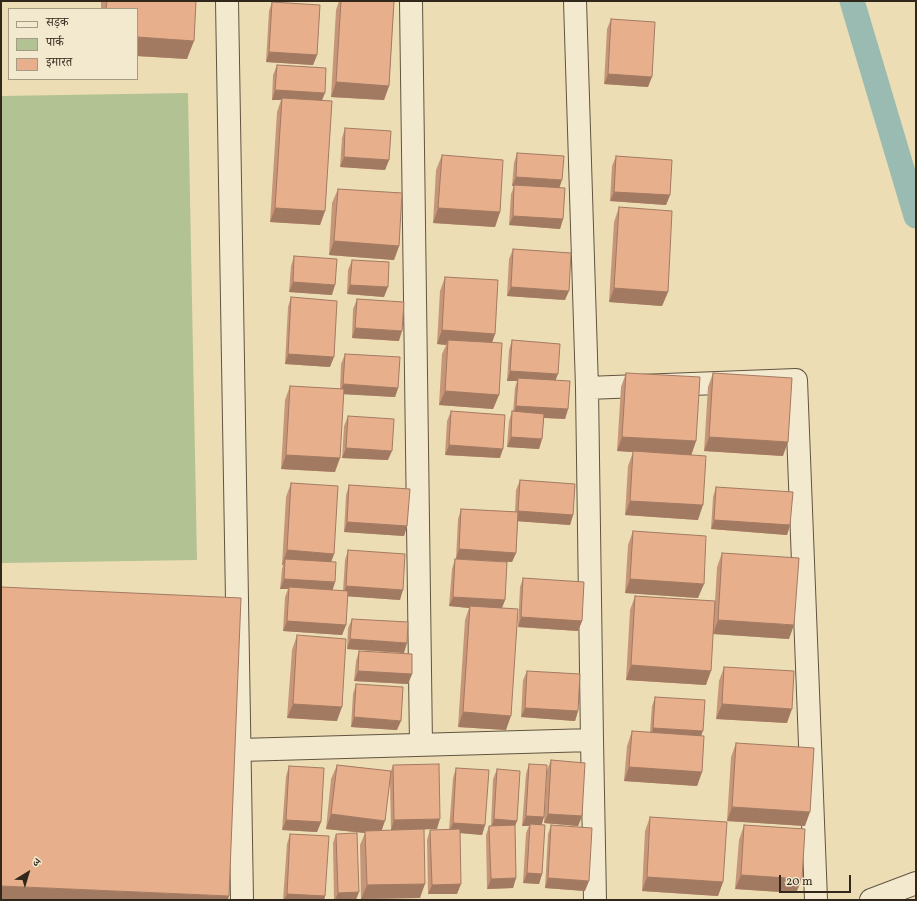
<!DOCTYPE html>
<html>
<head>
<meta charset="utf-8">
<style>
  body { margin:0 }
  #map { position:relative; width:917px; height:901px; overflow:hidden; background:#edddb4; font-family:Vollkorn,"Noto Serif Devanagari",serif }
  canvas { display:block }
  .frame { position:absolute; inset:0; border:2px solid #32271b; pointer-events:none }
  .legend { position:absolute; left:8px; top:8px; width:130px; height:72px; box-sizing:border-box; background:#f3e9ce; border:1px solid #a69b86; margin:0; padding:5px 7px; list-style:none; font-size:12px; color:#32271b }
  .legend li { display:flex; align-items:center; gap:8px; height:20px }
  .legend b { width:20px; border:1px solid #a69b86 }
  .north { position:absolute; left:8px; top:853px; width:40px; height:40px; -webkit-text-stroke:3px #f3e9ce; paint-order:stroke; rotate:38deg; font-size:11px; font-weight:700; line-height:16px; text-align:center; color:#32271b }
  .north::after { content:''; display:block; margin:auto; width:14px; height:18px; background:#32271b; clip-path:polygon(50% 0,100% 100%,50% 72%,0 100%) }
  .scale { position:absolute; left:779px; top:875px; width:72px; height:18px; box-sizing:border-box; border:2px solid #32271b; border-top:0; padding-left:5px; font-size:12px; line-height:14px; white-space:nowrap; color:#32271b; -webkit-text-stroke:3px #f3e9ce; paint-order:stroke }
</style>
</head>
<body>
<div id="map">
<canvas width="917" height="901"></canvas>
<div class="frame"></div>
<ul class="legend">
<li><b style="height:5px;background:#f3e9ce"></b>सड़क</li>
<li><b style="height:11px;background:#b2c292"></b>पार्क</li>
<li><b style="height:11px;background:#e7af8c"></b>इमारत</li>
</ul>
<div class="north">उ</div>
<div class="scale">20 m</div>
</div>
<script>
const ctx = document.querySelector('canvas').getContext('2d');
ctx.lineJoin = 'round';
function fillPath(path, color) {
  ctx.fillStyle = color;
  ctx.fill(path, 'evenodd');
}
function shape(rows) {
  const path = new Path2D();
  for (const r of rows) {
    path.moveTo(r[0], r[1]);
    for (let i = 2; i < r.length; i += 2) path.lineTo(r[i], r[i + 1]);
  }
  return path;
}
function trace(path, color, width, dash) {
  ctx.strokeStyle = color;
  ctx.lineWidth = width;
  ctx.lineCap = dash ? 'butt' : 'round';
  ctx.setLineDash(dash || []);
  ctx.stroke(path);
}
const green = shape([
  [188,93,197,560,1,563,1,96]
]);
const canal = shape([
  [852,1,916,216]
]);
const minor = shape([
  [227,1,242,900],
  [411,1,421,745],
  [575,1,587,388,592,740,595,900],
  [587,388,796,380,816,900],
  [240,750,592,740],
  [871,900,916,883]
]);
const wall = shape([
  [101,1,196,1,187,59,137,56,137,9,101,9],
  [339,1,394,1,389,86,384,100,331,97,336,10],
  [272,2,317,55,313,65,266,62,269,11],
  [611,19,648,87,604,84,607,29],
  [277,65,322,101,325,211,320,225,270,222,277,112,281,100,272,100,273,75],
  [345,128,389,160,385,170,340,167,342,138],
  [517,153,559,188,563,219,560,229,509,225,511,194,514,186,512,186,514,163],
  [442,155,500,212,495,227,433,223,436,170],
  [616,156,670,195,666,205,610,201,612,166],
  [338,189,399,246,394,260,329,255,332,203],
  [619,207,668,292,662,306,609,302,614,222],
  [513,249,565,300,507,296,509,259],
  [294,256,332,295,289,292,291,266],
  [352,260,384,297,347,294,348,270],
  [445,277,495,334,492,343,499,395,493,409,439,405,442,354,446,345,437,344,440,291],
  [291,297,330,367,285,364,288,307],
  [357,299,399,341,352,338,353,309],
  [512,340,556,380,568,409,565,419,544,418,542,439,539,449,507,447,509,421,512,411,513,412,515,388,517,381,507,381,509,350],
  [345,354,398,388,395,397,344,394,335,472,281,469,285,400,290,386,340,389,341,364],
  [626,373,696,441,691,455,698,520,625,515,628,466,633,452,617,451,621,387],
  [713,373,783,456,704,451,708,387],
  [451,411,500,458,445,455,447,421],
  [348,416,388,460,342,458,344,426],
  [520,480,573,515,570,525,518,521,516,553,512,562,456,559,458,519,461,509,515,512,516,490],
  [291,483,334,554,331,562,335,582,332,590,343,591,345,560,348,550,400,600,347,596,346,625,342,635,283,631,285,597,288,589,280,589,282,569,283,565,282,565,286,497],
  [349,485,407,526,404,536,344,532,346,495],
  [716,487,790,525,787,535,711,529,713,497],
  [633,531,698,598,625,593,628,545],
  [722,553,789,639,713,634,706,685,626,680,630,610,635,596,715,601,717,567],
  [455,559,505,600,502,608,506,730,458,727,465,620,469,608,449,606,452,569],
  [523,578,582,621,578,631,518,627,520,587],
  [352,619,404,653,347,649,348,628],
  [297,635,337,721,287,718,292,650],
  [359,651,412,674,408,684,354,681,356,661],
  [724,667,787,723,716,719,719,681],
  [527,671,578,711,575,721,521,717,523,680],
  [356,684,397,730,351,727,353,694],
  [655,697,701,736,702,772,697,786,624,781,627,746,632,731,650,732,652,706],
  [736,743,805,826,727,821,731,757],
  [551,760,582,816,578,826,544,823,547,770],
  [529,764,542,824,542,874,539,884,523,883,526,833,529,826,522,826,526,774],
  [337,765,391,771,393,765,437,829,391,830,390,782,382,830,420,898,361,899,360,845,365,833,326,829,331,779],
  [289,766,321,822,317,832,282,830,286,776],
  [456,768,485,825,482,835,460,833,457,894,428,894,427,840,430,830,449,830,453,778],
  [497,769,517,821,515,825,516,878,513,888,487,889,486,835,489,826,491,826,493,779],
  [650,817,723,882,718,896,642,891,645,831],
  [551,825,585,891,545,888,548,834],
  [744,825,796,893,735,889,739,840],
  [290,834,325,896,324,900,283,900,287,844],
  [336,834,356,900,334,900,333,843]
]);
const shadedWall = shape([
  [137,37,194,41,187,59,137,56],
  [269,52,317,55,313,65,266,62],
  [608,74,652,77,648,87,604,84],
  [336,82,389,86,384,100,331,97],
  [275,90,325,93,321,103,282,98,281,100,272,100],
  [344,157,389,160,385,170,340,167],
  [516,177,562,180,559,189,514,185,514,186,512,186],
  [614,192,670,195,666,205,610,201],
  [275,208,325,211,320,225,270,222],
  [438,208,500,212,495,227,433,223],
  [513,216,563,219,560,229,509,225],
  [334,241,399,246,394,260,329,255],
  [293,282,335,285,332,295,289,292],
  [350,285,388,287,384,297,347,294],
  [511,287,569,291,565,300,507,296],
  [614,288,668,292,662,306,609,302],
  [355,328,402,331,399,341,352,338],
  [442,330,495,334,490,348,448,340,446,345,437,344],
  [288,354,334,357,330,367,285,364],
  [510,371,558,374,554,384,518,378,517,381,507,381],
  [343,384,398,388,395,397,340,394],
  [445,391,499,395,493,409,439,405],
  [516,406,568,409,565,419,513,416],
  [511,437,542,439,539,449,507,447],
  [622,437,696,441,691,456,617,451],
  [709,437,788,442,783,456,704,451],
  [449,445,503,449,500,458,445,455],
  [346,448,392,451,388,460,342,458],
  [286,455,340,458,335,472,281,469],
  [630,501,703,505,698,520,625,515],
  [518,511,573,515,570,525,514,521],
  [714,520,790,525,787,535,711,529],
  [347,522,407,526,404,536,344,532],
  [459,549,516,553,512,562,456,559],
  [287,550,334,554,329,568,285,559,283,565,282,565],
  [284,579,335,582,332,592,289,587,288,589,280,589],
  [630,579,704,584,698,598,625,593],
  [346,586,403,590,400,600,343,596],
  [453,597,505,600,501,610,470,606,469,608,449,606],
  [521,617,582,621,578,631,518,627],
  [718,620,794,625,789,639,713,634],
  [287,621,346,625,342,635,283,631],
  [350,639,407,643,404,653,347,649],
  [631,665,711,671,706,685,626,680],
  [358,671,412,674,408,684,354,681],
  [293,704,342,707,337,721,287,718],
  [722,704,792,709,787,723,716,719],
  [525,708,578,711,575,721,521,717],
  [463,712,511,716,506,730,458,727],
  [354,717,401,721,397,730,351,727],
  [653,728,703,731,699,741,650,738],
  [629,767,702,772,697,786,624,781],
  [732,807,810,812,805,826,727,821],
  [331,814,385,821,380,835,365,831,365,833,326,829],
  [548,814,582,816,578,826,544,823],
  [526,816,544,817,541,827,530,824,529,826,522,826],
  [440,819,437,829,391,830,394,820],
  [494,819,517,821,513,831,491,829],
  [286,820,321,822,317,832,282,830],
  [453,823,485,825,482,835,449,832],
  [527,873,542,874,539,884,523,883],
  [741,875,802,879,796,893,735,889],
  [647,877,723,882,718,896,642,891],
  [516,878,513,888,487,889,491,879],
  [548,878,589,881,585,891,545,888],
  [425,884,420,898,361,899,367,885],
  [461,884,457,894,428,894,432,885],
  [1,886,229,896,228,900,1,900],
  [359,892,356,900,335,900,338,893],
  [287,894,325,896,324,900,284,900]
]);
const building = shape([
  [107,1,196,1,194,41,137,37,137,9,106,9,107,1],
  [341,1,394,1,389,86,336,82,341,1],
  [272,2,320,5,317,55,269,52,272,2],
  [611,19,655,22,652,77,608,74,611,19],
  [277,65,326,68,325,93,275,90,277,65],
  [282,98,332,101,325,211,275,208,282,98],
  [345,128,391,131,389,160,344,157,345,128],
  [517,153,564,156,562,180,516,177,517,153],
  [442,155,503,160,500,212,438,208,442,155],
  [616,156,672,160,670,195,614,192,616,156],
  [514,185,565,188,563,219,513,216,514,185],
  [338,189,402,193,399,246,334,241,338,189],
  [619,207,672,211,668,292,614,288,619,207],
  [513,249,571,253,569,291,511,287,513,249],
  [294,256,337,259,335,285,293,282,294,256],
  [352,260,389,262,388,287,350,285,352,260],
  [445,277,498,280,495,334,442,330,445,277],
  [291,297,337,301,334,357,288,354,291,297],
  [357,299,404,302,402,331,355,328,357,299],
  [448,340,502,343,499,395,445,391,448,340],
  [512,340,560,344,558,374,510,371,512,340],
  [345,354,400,357,398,388,343,384,345,354],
  [626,373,700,377,696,441,622,437,626,373],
  [713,373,792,378,788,442,709,437,713,373],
  [518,378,570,381,568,409,516,406,518,378],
  [290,386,344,389,340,458,286,455,290,386],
  [451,411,505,415,503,449,449,445,451,411],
  [512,411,544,414,542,439,511,437,512,411],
  [348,416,394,419,392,451,346,448,348,416],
  [633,451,706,456,703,505,630,501,633,451],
  [520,480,575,484,573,515,518,511,520,480],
  [291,483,338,486,334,554,287,550,291,483],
  [349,485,410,489,407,526,347,522,349,485],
  [716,487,793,492,790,525,714,520,716,487],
  [461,509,518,512,516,553,459,549,461,509],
  [633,531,706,536,704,584,630,579,633,531],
  [348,550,405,554,403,590,346,586,348,550],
  [722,553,799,558,794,625,718,620,722,553],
  [285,559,336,562,335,582,284,579,285,559],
  [455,559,507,562,505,600,453,597,455,559],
  [523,578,584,582,582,621,521,617,523,578],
  [1,587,241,598,229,896,1,886,1,587],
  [289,587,348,591,346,625,287,621,289,587],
  [635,596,715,601,711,671,631,665,635,596],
  [470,606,518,609,511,716,463,712,470,606],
  [352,619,408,622,407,643,350,639,352,619],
  [297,635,346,639,342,707,293,704,297,635],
  [359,651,412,654,412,674,358,671,359,651],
  [724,667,794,671,792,709,722,704,724,667],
  [527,671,580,674,578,711,525,708,527,671],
  [356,684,403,687,401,721,354,717,356,684],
  [655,697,705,700,703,731,653,728,655,697],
  [632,731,704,736,702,772,629,767,632,731],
  [736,743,814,748,810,812,732,807,736,743],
  [551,760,585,763,582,816,548,814,551,760],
  [439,764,440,819,394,820,393,765,439,764],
  [529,764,547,765,544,817,526,816,529,764],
  [337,765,391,771,385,821,331,814,337,765],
  [289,766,324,768,321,822,286,820,289,766],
  [456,768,489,770,485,825,453,823,456,768],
  [497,769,520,771,517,821,494,819,497,769],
  [650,817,727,822,723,882,647,877,650,817],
  [530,824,545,825,542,874,527,873,530,824],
  [515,825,516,878,491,879,489,826,515,825],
  [551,825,592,828,589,881,548,878,551,825],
  [744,825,805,829,802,879,741,875,744,825],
  [424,829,425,884,367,885,365,831,424,829],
  [460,829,461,884,432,885,430,830,460,829],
  [357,833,359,892,338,893,336,834,357,833],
  [290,834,329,836,325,896,287,894,290,834]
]);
fillPath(green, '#b2c292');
trace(canal, '#99bbb1', 25);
trace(minor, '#615441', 24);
trace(minor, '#f3e9ce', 22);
fillPath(wall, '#c79678');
fillPath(shadedWall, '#a27a62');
fillPath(building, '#e7af8c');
trace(building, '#a27a62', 1);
</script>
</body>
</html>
